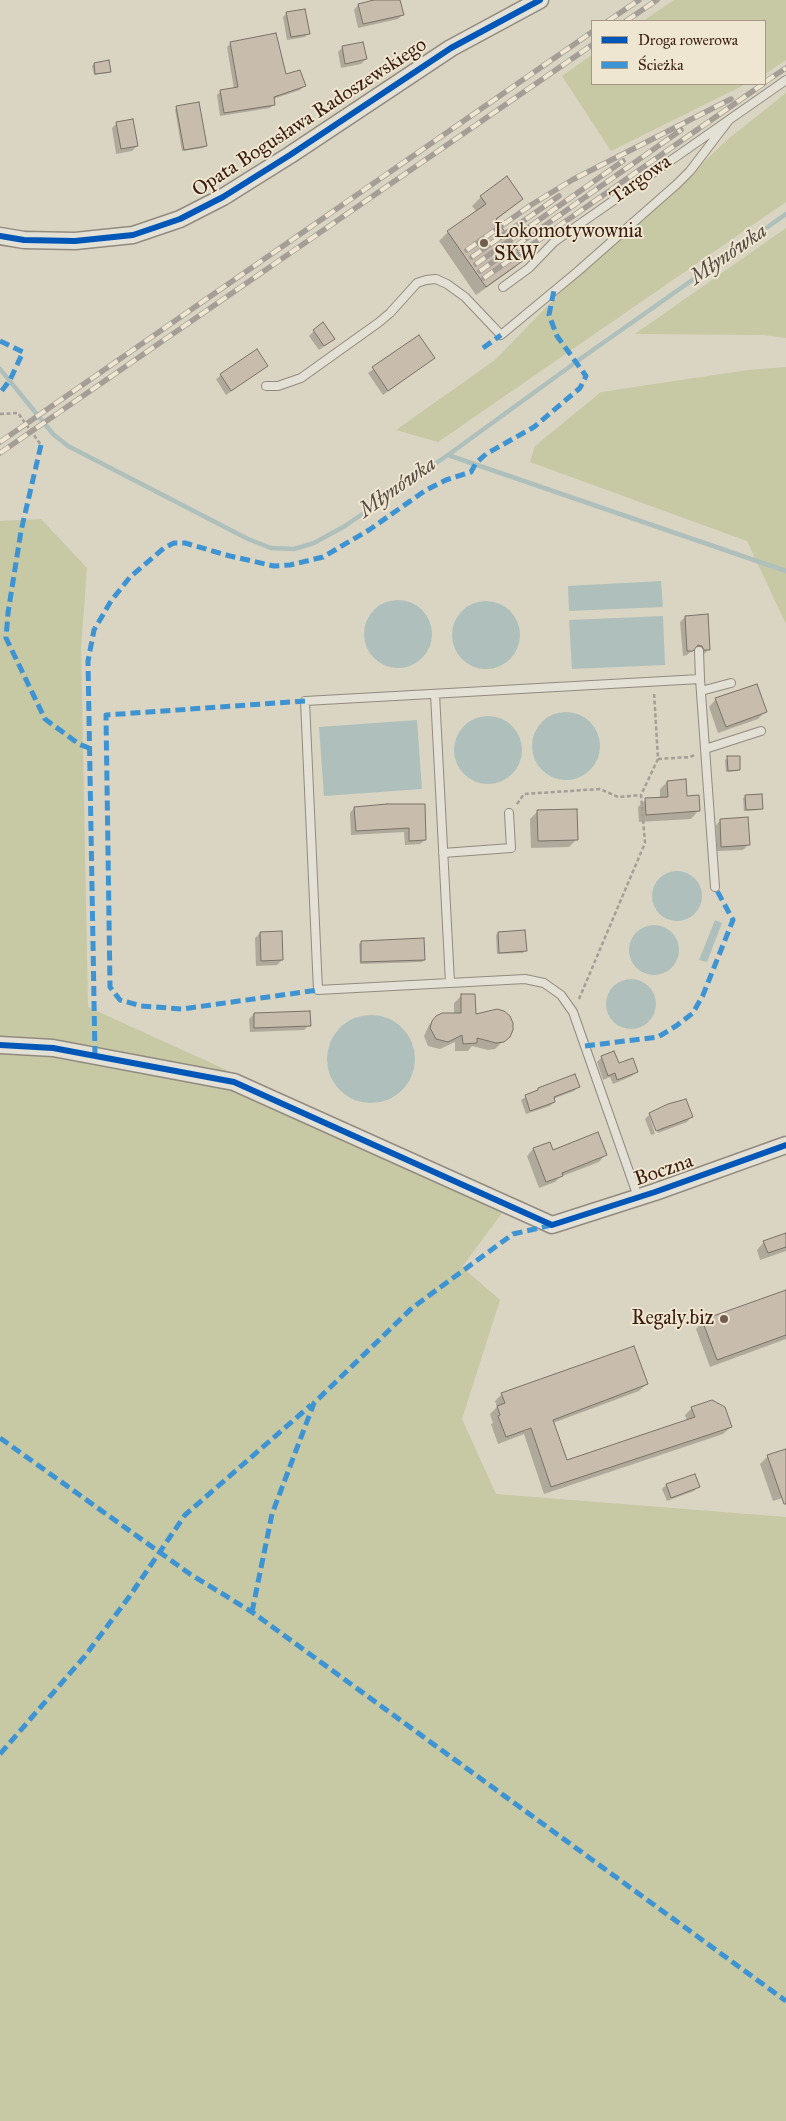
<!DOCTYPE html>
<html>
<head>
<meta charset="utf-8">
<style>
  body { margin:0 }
  #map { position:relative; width:786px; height:2121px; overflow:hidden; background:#dad4c2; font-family:"IM FELL Great Primer",serif }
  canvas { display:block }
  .legend { position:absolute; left:591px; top:20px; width:175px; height:65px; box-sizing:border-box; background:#eee6d1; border:1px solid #a69684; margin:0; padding:6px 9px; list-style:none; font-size:15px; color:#3a1d10 }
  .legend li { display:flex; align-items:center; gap:10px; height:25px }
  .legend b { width:25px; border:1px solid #a69684 }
</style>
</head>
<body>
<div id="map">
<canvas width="786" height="2121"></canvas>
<ul class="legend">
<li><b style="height:6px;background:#0057b8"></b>Droga rowerowa</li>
<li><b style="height:6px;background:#3e94d3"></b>Ścieżka</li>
</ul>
</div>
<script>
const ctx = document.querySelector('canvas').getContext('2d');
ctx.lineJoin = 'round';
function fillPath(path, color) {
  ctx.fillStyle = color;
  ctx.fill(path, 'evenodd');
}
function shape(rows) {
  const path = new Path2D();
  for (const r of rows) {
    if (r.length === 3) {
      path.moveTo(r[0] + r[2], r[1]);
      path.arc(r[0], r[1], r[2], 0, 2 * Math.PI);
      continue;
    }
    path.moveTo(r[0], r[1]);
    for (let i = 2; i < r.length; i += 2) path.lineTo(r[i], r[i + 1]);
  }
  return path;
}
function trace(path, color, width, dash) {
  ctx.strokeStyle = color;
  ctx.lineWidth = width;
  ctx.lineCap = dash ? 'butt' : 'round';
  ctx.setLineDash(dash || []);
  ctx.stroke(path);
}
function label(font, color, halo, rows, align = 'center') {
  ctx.font = font + ' "IM FELL Great Primer",serif';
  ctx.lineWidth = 4;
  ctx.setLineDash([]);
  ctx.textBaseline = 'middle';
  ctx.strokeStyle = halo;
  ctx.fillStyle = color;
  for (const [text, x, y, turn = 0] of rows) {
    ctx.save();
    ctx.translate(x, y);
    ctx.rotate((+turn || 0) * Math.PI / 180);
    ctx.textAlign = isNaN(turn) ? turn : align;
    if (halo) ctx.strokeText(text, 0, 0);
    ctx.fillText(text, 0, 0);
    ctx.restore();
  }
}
const green = shape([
  [674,0,786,0,786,60,765,74,765,21,643,21],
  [592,55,592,84,746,84,611,151,562,76],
  [786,93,786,202,438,442,396,430,495,360,563,290,652,211,727,140],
  [786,228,786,338,764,335,635,334],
  [786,367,786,624,747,541,530,462,535,446,601,392,748,370],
  [41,519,87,568,81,648,88,1007,233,1073,234,1089,502,1213,462,1267,500,1300,462,1419,496,1494,786,1517,786,2121,0,2121,0,521]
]);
const water = shape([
  [661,581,663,607,569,611,568,586],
  [398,634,34],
  [486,635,34],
  [663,616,665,665,572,669,569,620],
  [566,746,34],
  [488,750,34],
  [417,720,422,789,324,796,319,727],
  [677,896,25],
  [715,920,722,923,707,962,699,960],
  [654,950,25],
  [631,1004,25],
  [371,1059,44]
]);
const shadow = shape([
  [379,0,399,0,402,15,398,19,358,28,354,10,358,5],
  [287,13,308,33,305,37,287,40,283,17],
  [231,43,286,76,304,86,300,90,273,99,274,104,270,108,220,116,217,95,221,91,234,89,227,47],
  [343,47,366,59,361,64,341,68,338,52],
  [94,64,110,71,108,73,94,75,92,66],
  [177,107,205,146,203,148,182,151,175,109],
  [116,124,137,146,132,151,116,154,112,128],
  [481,197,522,199,495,221,523,260,514,268,476,295,439,241,448,232,477,212,472,206],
  [314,331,334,339,319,350,309,336],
  [419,336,434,358,383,395,368,373],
  [256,350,267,366,226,395,216,379],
  [685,617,709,649,704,654,699,654,697,651,693,650,687,655,683,656,680,622],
  [716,699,766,711,758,719,718,733,709,707],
  [727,758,739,769,737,771,726,772,725,760],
  [667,782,686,797,698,811,691,819,639,822,638,807,646,800,660,799,660,789],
  [746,796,761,808,759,810,744,811,743,798],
  [424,805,425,840,420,844,405,845,404,832,351,835,350,813,354,808],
  [538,811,577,839,569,847,531,848,530,819],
  [721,820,748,845,743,850,717,851,716,825],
  [260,933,282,960,277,965,256,966,255,938],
  [498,933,526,950,523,953,497,954,496,935],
  [362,942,424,960,422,962,360,964,359,944],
  [461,996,475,1015,508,1036,495,1049,488,1050,472,1046,468,1051,455,1051,455,1042,440,1049,428,1046,424,1036,429,1025,437,1017,454,1015,454,1003],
  [254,1014,309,1025,304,1030,250,1032,249,1019],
  [602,1057,618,1064,637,1072,632,1076,613,1084,610,1077,603,1080,597,1062],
  [578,1087,574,1091,553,1099,554,1102,550,1106,526,1114,521,1100,538,1089],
  [651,1114,691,1117,687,1122,658,1133],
  [649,1115,655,1134,651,1135,645,1119],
  [549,1143,552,1151,605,1155,599,1162,560,1177,555,1182,539,1188,527,1156,533,1149],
  [786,1234,786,1251,760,1260,757,1250,764,1242],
  [786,1291,786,1339,710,1367,696,1329,703,1321],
  [647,1384,639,1391,553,1423,566,1462,687,1421,685,1415,692,1408,731,1427,723,1434,544,1494,524,1434,498,1444,491,1424,493,1423,490,1414,497,1407,495,1401,502,1394],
  [786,1450,786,1497,773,1501,760,1464,768,1456],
  [694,1475,698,1487,694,1491,667,1501,662,1489,666,1485]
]);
const stream = shape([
  [0,369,53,434,68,446,248,539,271,548,294,549,314,543,345,526,448,455,583,357,786,214],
  [448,455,786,571]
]);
const building = shape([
  [374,0,400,0,404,15,363,24,358,4,374,0],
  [305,9,310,34,291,37,286,12,305,9],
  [276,33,286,74,300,70,306,86,274,97,275,105,224,113,220,90,238,87,230,42,276,33],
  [363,42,367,59,345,64,342,46,363,42],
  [109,60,111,72,95,74,94,63,109,60],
  [199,102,207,146,184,150,176,106,199,102],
  [133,119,138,146,121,149,116,122,133,119],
  [507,176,523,199,496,219,524,260,486,287,447,231,486,204,480,196,507,176],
  [323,322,335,339,324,346,313,330,323,322],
  [419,335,435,358,388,391,372,367,419,335],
  [257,349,268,366,231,391,220,374,257,349],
  [708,614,710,650,704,650,702,646,698,645,693,651,687,651,685,616,708,614],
  [757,684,767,712,726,727,715,698,757,684],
  [727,756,740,756,740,770,728,771,727,756],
  [686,779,687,796,699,795,700,811,646,815,645,798,668,797,667,781,686,779],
  [762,794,763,809,746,810,745,795,762,794],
  [387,804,425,804,426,840,409,841,409,828,356,831,354,807,387,804],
  [577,809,578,840,538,841,537,810,577,809],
  [748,817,750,845,721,847,720,819,748,817],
  [525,930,527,951,499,953,498,932,525,930],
  [282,931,283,960,261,961,260,932,282,931],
  [424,938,425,960,361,962,361,941,424,938],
  [461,994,475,994,476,1014,497,1009,504,1011,510,1016,513,1023,513,1030,510,1037,504,1042,496,1043,477,1038,477,1043,463,1044,462,1035,448,1042,436,1039,430,1028,432,1021,436,1016,442,1013,461,1013,461,994],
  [310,1011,311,1026,254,1028,254,1013,310,1011],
  [614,1051,619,1063,633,1058,638,1072,617,1080,615,1073,608,1076,601,1056,614,1051],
  [575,1074,580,1087,554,1097,555,1102,530,1111,525,1095,538,1090,538,1088,575,1074],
  [686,1099,693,1117,656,1131,649,1113,668,1104,686,1099],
  [598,1132,607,1155,562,1173,563,1176,546,1182,533,1148,550,1142,553,1150,598,1132],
  [786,1233,786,1247,768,1253,763,1241,786,1233],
  [786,1290,786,1335,717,1360,702,1320,786,1290],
  [634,1346,648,1384,553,1420,567,1460,695,1417,691,1407,712,1400,725,1407,732,1427,551,1487,531,1428,506,1437,498,1416,500,1415,497,1406,505,1403,501,1393,634,1346],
  [786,1449,786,1504,784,1504,767,1455,786,1449],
  [695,1474,700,1487,671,1498,666,1484,695,1474]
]);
const path = shape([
  [0,414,18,413,41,445],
  [658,759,690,757,694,755],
  [517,804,524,794,600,789,618,797,641,795],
  [579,999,645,843,641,795,658,759,654,692]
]);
const service = shape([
  [503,287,529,268,554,242,786,80],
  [266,386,278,386,301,378,378,323,390,313,417,283,426,280,436,279,447,284,465,297,501,335,577,272,677,184,690,171,729,120],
  [699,651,700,679],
  [701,691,731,683],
  [435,694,450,983],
  [705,749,761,731],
  [443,853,511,848,509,813],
  [638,1197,573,1012,561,995,544,983,525,979,318,990,305,701,700,679,715,887]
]);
const minor = shape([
  [0,236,24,240,75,241,133,235,180,219,223,197,290,155,451,48,540,0],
  [0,1045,53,1048,234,1082,552,1225,655,1192,786,1145]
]);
const rail = shape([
  [608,21,639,0],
  [626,21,657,0],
  [765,82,786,68],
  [467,250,531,205,572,180,731,99],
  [472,257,559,196],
  [476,264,623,161],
  [480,271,681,130],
  [484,278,763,84],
  [0,442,592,32],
  [0,453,592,45]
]);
const quiet = shape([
  [0,341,23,352,10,380,0,393],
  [483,348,501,335],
  [41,445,21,531,8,613,6,638,45,719,79,744,89,748],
  [305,701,106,715,110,987,120,1000,141,1006,182,1009,318,990],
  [585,1046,658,1037,676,1026,693,1013,703,995,733,920,715,887],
  [95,1056,88,661,94,630,111,601,130,577,164,548,174,543,185,543,230,556,274,566,290,565,323,557,369,530,426,490,446,480,471,472,476,463,486,454,534,427,580,388,586,376,557,336,549,315,554,290],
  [0,1438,190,1574,252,1612,786,2001],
  [252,1612,272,1514,314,1403,412,1308,513,1234,552,1225],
  [0,1754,85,1656,129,1597,185,1515,311,1405]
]);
const cycleway = shape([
  [0,236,24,240,75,241,133,235,180,219,223,197,290,155,451,48,540,0],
  [0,1045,53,1048,234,1082,552,1225,655,1192,786,1145]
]);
const markers = [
  [484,243,5,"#725d4e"],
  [724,1319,5,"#725d4e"]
];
const streetNames = [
  ["Opata Bogusława Radoszewskiego",310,118,-33],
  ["Targowa",641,180,-35],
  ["Boczna",664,1171,-19]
];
const poiNames = [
  ["Lokomotywownia",494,232],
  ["SKW",494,255],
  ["Regaly.biz",714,1319,"right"]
];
const waterNames = [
  ["Młynówka",729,255,-35],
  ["Młynówka",398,488,-35]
];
fillPath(green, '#c7c8a4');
fillPath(water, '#afc0bc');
fillPath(shadow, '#0003');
trace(stream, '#afc0bc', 4.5);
fillPath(building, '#c8bcad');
trace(building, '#7a7268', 1);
trace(service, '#928a7f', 10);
trace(minor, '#928a7f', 19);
trace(path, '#a49e97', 2.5, [4, 2.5]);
trace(service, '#e3e0d6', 8);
trace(minor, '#e3e0d6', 16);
trace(rail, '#a49e97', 5.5);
trace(rail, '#eee6d1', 4, [11]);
trace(quiet, '#3e94d3', 5, [10, 5]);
trace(cycleway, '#0057b8', 6);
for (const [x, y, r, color] of markers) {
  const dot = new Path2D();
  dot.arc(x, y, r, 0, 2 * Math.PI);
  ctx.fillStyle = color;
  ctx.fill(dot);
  trace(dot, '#eee6d1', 2);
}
label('20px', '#3a1d10', '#eee6d1', streetNames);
label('20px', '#3a1d10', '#eee6d1', poiNames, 'left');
label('italic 21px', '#574b43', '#eee6d1', waterNames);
</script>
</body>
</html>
